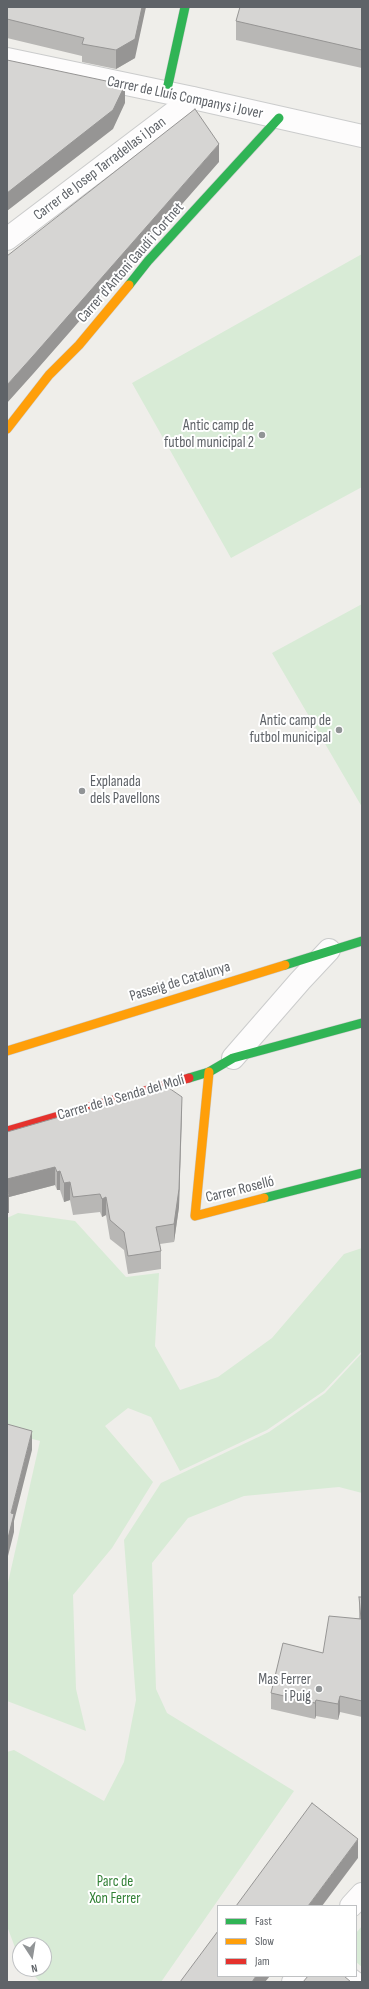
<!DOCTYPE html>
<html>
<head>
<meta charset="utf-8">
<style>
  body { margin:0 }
  #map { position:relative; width:369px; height:1989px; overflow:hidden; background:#efeeea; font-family:"Sofia Sans Condensed",sans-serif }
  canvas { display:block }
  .frame { position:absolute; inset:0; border:8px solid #5f6368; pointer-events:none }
  .legend { position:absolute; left:217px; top:1905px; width:140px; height:72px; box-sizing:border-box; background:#fff; border:1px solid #bfc1c3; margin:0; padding:5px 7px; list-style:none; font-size:12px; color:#5f6368 }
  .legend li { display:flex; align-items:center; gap:8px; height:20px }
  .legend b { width:20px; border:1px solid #bfc1c3 }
  .north { position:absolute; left:12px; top:1937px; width:40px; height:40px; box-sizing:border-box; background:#fff; border:1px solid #bfc1c3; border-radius:50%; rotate:168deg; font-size:11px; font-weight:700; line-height:16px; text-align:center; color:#5f6368 }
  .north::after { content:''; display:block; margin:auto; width:14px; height:18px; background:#919496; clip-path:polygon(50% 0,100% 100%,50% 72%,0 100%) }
</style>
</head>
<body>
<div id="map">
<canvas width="369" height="1989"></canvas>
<div class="frame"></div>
<ul class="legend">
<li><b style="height:5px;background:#30b455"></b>Fast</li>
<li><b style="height:5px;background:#ff9f0a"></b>Slow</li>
<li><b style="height:5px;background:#e5322d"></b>Jam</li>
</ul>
<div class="north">N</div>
</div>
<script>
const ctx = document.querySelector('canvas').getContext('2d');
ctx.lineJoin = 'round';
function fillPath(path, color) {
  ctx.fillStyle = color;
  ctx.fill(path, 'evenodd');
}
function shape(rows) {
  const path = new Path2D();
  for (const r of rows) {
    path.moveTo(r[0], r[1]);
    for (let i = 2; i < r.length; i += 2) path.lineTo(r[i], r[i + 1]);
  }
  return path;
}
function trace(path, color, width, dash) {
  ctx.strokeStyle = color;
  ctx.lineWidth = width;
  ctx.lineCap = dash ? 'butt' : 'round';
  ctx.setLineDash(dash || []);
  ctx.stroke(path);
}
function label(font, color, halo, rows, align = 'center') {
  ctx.font = font + ' "Sofia Sans Condensed",sans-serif';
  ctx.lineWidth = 4;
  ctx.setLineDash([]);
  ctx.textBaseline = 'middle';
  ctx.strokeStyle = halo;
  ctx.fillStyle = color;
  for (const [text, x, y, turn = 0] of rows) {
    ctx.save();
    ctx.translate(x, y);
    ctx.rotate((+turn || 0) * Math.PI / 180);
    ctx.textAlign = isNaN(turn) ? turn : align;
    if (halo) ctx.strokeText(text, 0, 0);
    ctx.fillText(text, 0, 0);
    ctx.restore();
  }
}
const green = shape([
  [362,254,362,487,231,558,132,383],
  [362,604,362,807,272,653],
  [18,1213,75,1221,126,1277,159,1273,155,1346,180,1390,218,1377,272,1338,344,1254,362,1248,362,1351,324,1391,267,1430,180,1471,151,1417,128,1408,105,1426,153,1482,112,1548,73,1595,76,1689,86,1731,7,1701,7,1587,40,1441,7,1432,7,1218],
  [362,1353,362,1493,339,1487,244,1496,188,1518,152,1563,156,1689,167,1713,294,1791,161,1982,40,1982,28,1969,44,1969,44,1945,20,1945,20,1961,7,1926,7,1752,14,1750,104,1801,124,1762,136,1700,124,1540,161,1483,269,1432,325,1393],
  [362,1926,362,1967,356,1962,356,1933]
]);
const street = shape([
  [7,59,193,98,362,136],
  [7,239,193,98],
  [233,1058,300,981,329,950],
  [351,1906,362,1894],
  [346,1976,354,1982],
  [293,1982,297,1976]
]);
const fast = shape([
  [166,94,185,7],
  [129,285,148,261,279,118],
  [285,965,362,941],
  [189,1078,209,1072,233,1058,362,1023],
  [264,1198,362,1173]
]);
const slow = shape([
  [7,429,49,375,79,345,129,285],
  [7,1051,285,965],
  [209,1072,195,1216,264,1198]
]);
const jam = shape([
  [7,1131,189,1078]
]);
const wall = shape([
  [7,7,135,58,116,69,82,62,82,56,7,38],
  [362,7,362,68,236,40,236,21],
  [182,1116,179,1207,174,1242,160,1244,161,1251,161,1269,128,1274,124,1250,110,1239,106,1215,102,1217,100,1212,73,1215,70,1200,64,1202,60,1190,57,1190,55,1185,9,1197,9,1213,7,1132],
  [359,1597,362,1597,362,1717,340,1712,338,1720,316,1716,315,1719,271,1709,271,1693,323,1653,359,1618]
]);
const shadedWall = shape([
  [142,7,146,7,135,58,116,69,116,50],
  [125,85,125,103,113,129,7,211,7,193],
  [219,144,219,162,33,374,7,403,7,385],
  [182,1097,179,1207,174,1242,174,1224],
  [55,1167,55,1185,9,1197,9,1213,7,1213,7,1179],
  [60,1171,60,1190,57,1190,57,1172],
  [70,1182,70,1200,64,1202,64,1183],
  [106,1197,106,1215,102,1217,102,1199],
  [32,1431,32,1450,14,1521,14,1532,7,1560,7,1542,11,1513],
  [340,1696,340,1712,338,1720,338,1704],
  [316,1700,316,1716,315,1719,315,1703],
  [358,1839,358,1858,322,1906,308,1906],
  [256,1976,270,1976,265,1982,252,1982]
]);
const building = shape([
  [7,7,142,7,135,39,116,50,82,44,84,38,7,19,7,7],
  [240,7,362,7,362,50,236,21,240,7],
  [7,60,125,85,113,110,7,193,7,60],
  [195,109,219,144,33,356,7,385,7,256,195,109],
  [166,1086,182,1097,179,1189,174,1224,156,1227,161,1251,128,1256,124,1232,110,1220,106,1197,102,1199,100,1194,73,1197,70,1182,64,1183,60,1171,57,1172,55,1167,7,1179,7,1132,73,1113,95,1108,166,1086],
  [7,1188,9,1195,7,1195,7,1188],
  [7,1424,32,1431,11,1513,14,1514,7,1542,7,1424],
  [359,1597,362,1597,362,1701,340,1696,338,1704,316,1700,315,1703,271,1693,283,1643,323,1653,329,1616,361,1619,359,1597],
  [312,1803,358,1839,308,1906,236,1906,312,1803],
  [218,1931,218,1976,256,1976,252,1982,180,1982,218,1931],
  [308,1976,344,1976,351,1982,303,1982,308,1976]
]);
const markers = [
  [262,435,4,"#919496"],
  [339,730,4,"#919496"],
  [82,791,4,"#919496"],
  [319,1689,4,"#919496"]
];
const streetNames = [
  ["Carrer de Lluís Companys i Jover",185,98,12],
  ["Carrer de Josep Tarradellas i Joan",100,169,-37],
  ["Carrer d'Antoni Gaudí i Cortnet",131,263,-49],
  ["Passeig de Catalunya",180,982,-17],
  ["Carrer de la Senda del Molí",121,1098,-16],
  ["Carrer Roselló",240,1190,-14]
];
const poiNames = [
  ["Antic camp de",254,426],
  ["futbol municipal 2",254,443],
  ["Antic camp de",331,721],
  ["futbol municipal",331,738],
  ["Explanada",90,782,"left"],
  ["dels Pavellons",90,799,"left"],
  ["Mas Ferrer",311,1680],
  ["i Puig",311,1697]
];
const parkNames = [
  ["Parc de",115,1882],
  ["Xon Ferrer",115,1899]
];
fillPath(green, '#d8ebd6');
trace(street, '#cbcccc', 24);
trace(fast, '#cacacb', 10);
trace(slow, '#cacacb', 10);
trace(jam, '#cacacb', 10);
trace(street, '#fdfcfc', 22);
trace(fast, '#30b455', 9);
trace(slow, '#ff9f0a', 9);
trace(jam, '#e5322d', 9);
fillPath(wall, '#b8b7b5');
fillPath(shadedWall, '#969594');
fillPath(building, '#d6d5d3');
trace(building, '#969594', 1);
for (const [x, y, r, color] of markers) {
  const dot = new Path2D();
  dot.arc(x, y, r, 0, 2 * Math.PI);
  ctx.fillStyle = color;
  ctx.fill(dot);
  trace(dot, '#fff', 1.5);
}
label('15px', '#5f6368', '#fff', streetNames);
label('15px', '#5f6368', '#fff', poiNames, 'right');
label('15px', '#348238', '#fff', parkNames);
</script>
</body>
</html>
